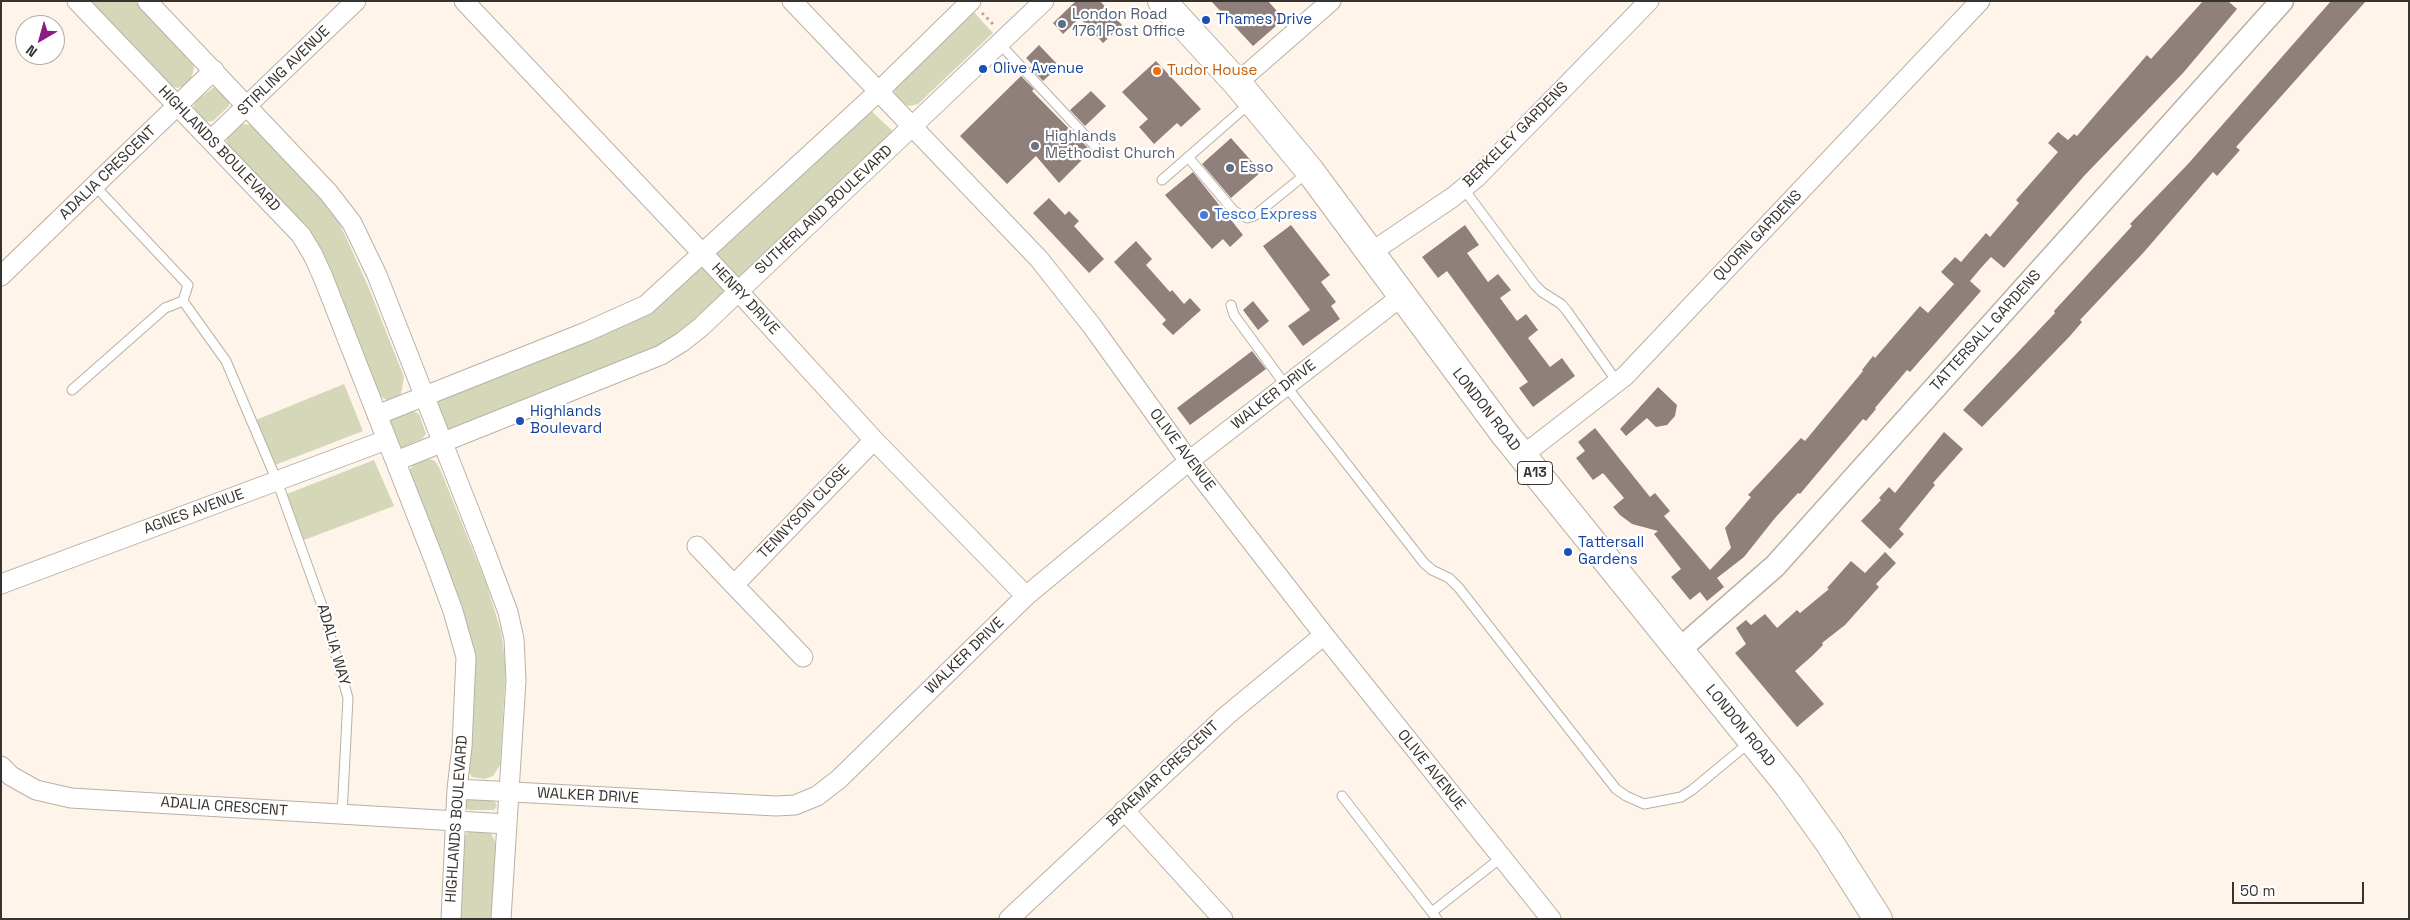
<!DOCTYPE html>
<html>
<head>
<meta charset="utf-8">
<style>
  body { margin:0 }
  #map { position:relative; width:2410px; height:920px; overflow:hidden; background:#fff4e9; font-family:"Space Grotesk",sans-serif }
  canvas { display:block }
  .frame { position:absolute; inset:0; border:2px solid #37332e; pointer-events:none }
  .north { position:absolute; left:15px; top:15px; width:50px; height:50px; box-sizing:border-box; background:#fff; border:1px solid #afadab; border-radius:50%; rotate:218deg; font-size:14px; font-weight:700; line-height:20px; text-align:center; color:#37332e }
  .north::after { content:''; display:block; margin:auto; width:18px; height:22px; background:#8a1d81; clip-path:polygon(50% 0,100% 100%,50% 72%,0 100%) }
  .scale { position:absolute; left:2232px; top:882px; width:132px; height:22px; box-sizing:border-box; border:2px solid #37332e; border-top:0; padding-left:6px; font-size:15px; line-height:18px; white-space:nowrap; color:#37332e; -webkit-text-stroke:4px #fff; paint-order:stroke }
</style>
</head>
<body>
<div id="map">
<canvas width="2410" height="920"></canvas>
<div class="frame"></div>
<div class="north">N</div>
<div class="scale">50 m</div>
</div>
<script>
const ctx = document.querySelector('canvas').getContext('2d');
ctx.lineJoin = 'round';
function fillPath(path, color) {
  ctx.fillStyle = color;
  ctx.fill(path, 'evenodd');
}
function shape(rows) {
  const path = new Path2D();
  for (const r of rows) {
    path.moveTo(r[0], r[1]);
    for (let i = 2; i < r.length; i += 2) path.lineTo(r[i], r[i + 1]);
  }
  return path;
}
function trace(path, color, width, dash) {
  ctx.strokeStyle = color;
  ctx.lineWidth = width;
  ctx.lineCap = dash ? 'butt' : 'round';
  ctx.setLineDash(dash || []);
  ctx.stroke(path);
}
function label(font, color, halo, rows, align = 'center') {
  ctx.font = font + ' "Space Grotesk",sans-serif';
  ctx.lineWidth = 4.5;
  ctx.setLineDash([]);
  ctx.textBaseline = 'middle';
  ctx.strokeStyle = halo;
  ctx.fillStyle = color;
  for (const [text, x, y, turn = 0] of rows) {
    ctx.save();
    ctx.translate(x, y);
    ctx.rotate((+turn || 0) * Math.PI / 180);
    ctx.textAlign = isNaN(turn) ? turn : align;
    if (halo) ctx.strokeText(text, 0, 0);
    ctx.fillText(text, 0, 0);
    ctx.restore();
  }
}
const green = shape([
  [87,1,135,1,190,57,194,68,191,79,185,86,177,88,165,83],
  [971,9,993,33,918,104,910,106,902,104,896,97,894,89],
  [214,87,229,100,229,106,213,121,205,122,194,110,194,103],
  [869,109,897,135,681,341,441,441,424,398,627,316],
  [241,124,253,125,316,190,339,222,368,286,404,377,401,394,395,399,389,401,374,393,325,273,230,149,227,141,228,132],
  [344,384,363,431,275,465,256,420],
  [413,411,419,414,426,434,422,439,401,448,394,446,389,421],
  [426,458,435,461,440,469,486,583,501,631,506,666,500,765,493,776,485,779,472,777,465,766,472,664,408,480,410,469,416,462],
  [374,460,394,506,304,540,287,494],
  [468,799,494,800,497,806,494,810,469,810,465,807,464,801],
  [470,830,481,830,491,833,496,844,492,919,456,919,463,838]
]);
const building = shape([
  [1076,1,1100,1,1122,25,1103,43,1080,18,1063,34,1053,23],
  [1211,1,1268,1,1284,19,1253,46],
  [2203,1,2228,1,2237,9,2183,73,2084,176,2004,268,1991,257,1980,269,1970,281,1981,291,1910,372,1907,370,1875,408,1876,409,1866,421,1863,419,1800,494,1798,493,1775,518,1744,557,1717,578,1724,587,1707,601,1700,592,1690,600,1671,577,1681,569,1654,534,1658,531,1632,524,1620,515,1613,507,1624,498,1603,473,1593,480,1576,458,1585,451,1578,442,1595,428,1650,497,1655,493,1670,511,1664,516,1710,570,1731,548,1725,528,1751,497,1748,495,1801,438,1805,441,1863,371,1862,370,1873,356,1875,358,1920,306,1928,313,1954,284,1941,272,1955,257,1961,262,1986,233,1990,237,2019,203,2016,200,2058,152,2048,143,2058,132,2068,140,2074,134,2077,136,2147,55,2151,59],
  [2331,1,2366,1,2236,147,2240,150,2217,176,2213,172,2144,252,2080,320,2082,322,2070,336,1982,427,1963,410,2055,313,2054,311,2132,226,2130,224,2188,164],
  [1039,45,1059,66,1043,81,1030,67,1033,65,1026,58],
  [1156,61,1201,109,1181,127,1177,123,1154,144,1139,127,1148,119,1122,92],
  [1021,76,1034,89,1032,91,1091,151,1059,183,1036,156,1007,184,960,136],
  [1091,91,1106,106,1085,126,1070,110],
  [1231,138,1261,172,1231,198,1202,164],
  [1193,172,1243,235,1230,247,1223,239,1212,249,1165,195],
  [1049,198,1065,215,1069,211,1079,221,1074,226,1104,259,1089,273,1033,213],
  [1291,225,1330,275,1321,282,1336,302,1331,306,1340,319,1303,346,1288,326,1310,310,1263,246],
  [1465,225,1479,245,1467,253,1488,282,1498,274,1511,290,1500,298,1517,321,1526,314,1538,330,1528,338,1550,367,1562,358,1575,376,1533,407,1519,388,1528,382,1447,271,1438,278,1422,257],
  [1136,241,1152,259,1146,265,1170,292,1172,290,1184,304,1190,298,1201,310,1173,335,1162,324,1166,320,1114,262],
  [1253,301,1269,321,1258,330,1243,310],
  [1252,351,1266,369,1190,425,1177,408],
  [1658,387,1677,405,1675,416,1667,425,1656,427,1647,418,1626,436,1620,429],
  [1944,432,1963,449,1933,483,1935,485,1899,529,1904,534,1890,549,1861,521,1881,500,1879,498,1889,487,1895,493],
  [1885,552,1896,563,1876,584,1879,587,1845,625,1822,643,1823,645,1812,656,1795,671,1824,704,1797,727,1735,653,1746,644,1736,628,1746,620,1751,625,1765,614,1777,628,1797,610,1800,613,1829,589,1827,588,1851,561,1865,573]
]);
const path = shape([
  [982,13,993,24]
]);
const service = shape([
  [1000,44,1095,146],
  [1188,157,1234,211,1247,218,1254,216,1307,173],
  [1162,180,1250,103],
  [95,186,188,285,183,301],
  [1463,188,1535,285,1542,292,1561,304,1567,311,1618,383],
  [1231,305,1234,315,1286,386,1424,563,1432,570,1449,578,1459,588,1616,789,1626,796,1644,804,1681,797,1692,790,1750,742],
  [72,390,165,308,183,301,226,361,277,481,321,603,348,698,342,815],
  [1342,796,1437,919],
  [1432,912,1502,857]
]);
const minor = shape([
  [77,1,301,235,313,255,323,277,435,562,453,611,466,657,462,747,457,789,451,919],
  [147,1,328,192,352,223,377,275,484,548,508,612,514,639,516,680,501,919],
  [464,1,738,291,874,440,1026,596],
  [792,1,1039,259,1092,326,1189,461,1324,635,1551,919],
  [1237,83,1331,1],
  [211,140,356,1],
  [1370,253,1453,197,1476,178,1649,1],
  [1,276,214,70],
  [377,415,586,332,646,305,878,92,971,1],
  [1522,456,1625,376,1980,1],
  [396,461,661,355,682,342,701,327,1044,1],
  [697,546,734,585],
  [1,584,386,440],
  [803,657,734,585,874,440],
  [1,766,11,776,36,790,71,798,507,824],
  [457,789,776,806,795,805,817,796,839,779,1026,596,1189,461,1402,296],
  [1124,810,1223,919],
  [1009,919,1226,716,1324,635]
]);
const tertiary = shape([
  [1679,650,1775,566,2282,1]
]);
const primary = shape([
  [1162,1,1237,83,1310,171,1504,433,1789,786,1829,842,1878,919]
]);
const markers = [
  [1206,20,5,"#1a4fb4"],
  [1062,24,5,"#5c6f8a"],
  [983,69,5,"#1a4fb4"],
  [1157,71,5,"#e8710a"],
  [1035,146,5,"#6b7280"],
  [1230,168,5,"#5c6f8a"],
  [1204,215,5,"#3f7fe0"],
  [520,421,5,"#1a4fb4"],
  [1568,552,5,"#1a4fb4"]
];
const shields = [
  [1535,473,35]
];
const shieldNames = [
  ["A13",1535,473]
];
const serviceNames = [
  ["London Road",1072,15],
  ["1761 Post Office",1072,32],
  ["Esso",1240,168]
];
const transitNames = [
  ["Thames Drive",1216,20],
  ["Olive Avenue",993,69],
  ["Highlands",530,412],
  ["Boulevard",530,429],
  ["Tattersall",1578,543],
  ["Gardens",1578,560]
];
const streetNames = [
  ["STIRLING AVENUE",284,71,-44],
  ["BERKELEY GARDENS",1516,135,-45],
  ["HIGHLANDS BOULEVARD",219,149,46],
  ["ADALIA CRESCENT",108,173,-44],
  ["SUTHERLAND BOULEVARD",824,210,-43],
  ["QUORN GARDENS",1758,236,-46],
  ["HENRY DRIVE",745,299,47],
  ["TATTERSALL GARDENS",1986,331,-48],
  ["WALKER DRIVE",1274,395,-38],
  ["LONDON ROAD",1486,410,52],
  ["OLIVE AVENUE",1182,450,53],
  ["AGNES AVENUE",194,512,-20],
  ["TENNYSON CLOSE",804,512,-46],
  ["ADALIA WAY",333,645,74],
  ["WALKER DRIVE",965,656,-44],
  ["LONDON ROAD",1740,726,51],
  ["OLIVE AVENUE",1431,770,51],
  ["BRAEMAR CRESCENT",1163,774,-43],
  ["WALKER DRIVE",588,796,3],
  ["ADALIA CRESCENT",224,807,4],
  ["HIGHLANDS BOULEVARD",457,819,-86]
];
const foodNames = [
  ["Tudor House",1167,71]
];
const worshipNames = [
  ["Highlands",1045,137],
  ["Methodist Church",1045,154]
];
const shopNames = [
  ["Tesco Express",1214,215]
];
fillPath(green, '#d4d7b8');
fillPath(building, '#8f807c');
trace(service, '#bab0a5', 11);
trace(minor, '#bab0a5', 21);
trace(tertiary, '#bab0a5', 25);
trace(primary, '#bab0a5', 30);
trace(path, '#b0a79f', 3, [2.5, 4]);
trace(service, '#fff', 9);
trace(minor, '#fff', 19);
trace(tertiary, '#fff', 22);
trace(primary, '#fff', 28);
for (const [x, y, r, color] of markers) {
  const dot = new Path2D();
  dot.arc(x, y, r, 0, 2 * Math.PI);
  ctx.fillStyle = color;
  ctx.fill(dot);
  trace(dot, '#fff', 2);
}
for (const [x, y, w] of shields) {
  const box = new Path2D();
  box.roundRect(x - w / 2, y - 11.5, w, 23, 4);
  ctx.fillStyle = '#fff';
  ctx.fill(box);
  trace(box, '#37332e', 1);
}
label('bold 14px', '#37332e', null, shieldNames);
label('15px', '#4e5e75', '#fff', serviceNames, 'left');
label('15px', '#164399', '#fff', transitNames, 'left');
label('15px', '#37332e', '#fff', streetNames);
label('15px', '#c56008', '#fff', foodNames, 'left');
label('15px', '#5b616d', '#fff', worshipNames, 'left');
label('15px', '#366cbe', '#fff', shopNames, 'left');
</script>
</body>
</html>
